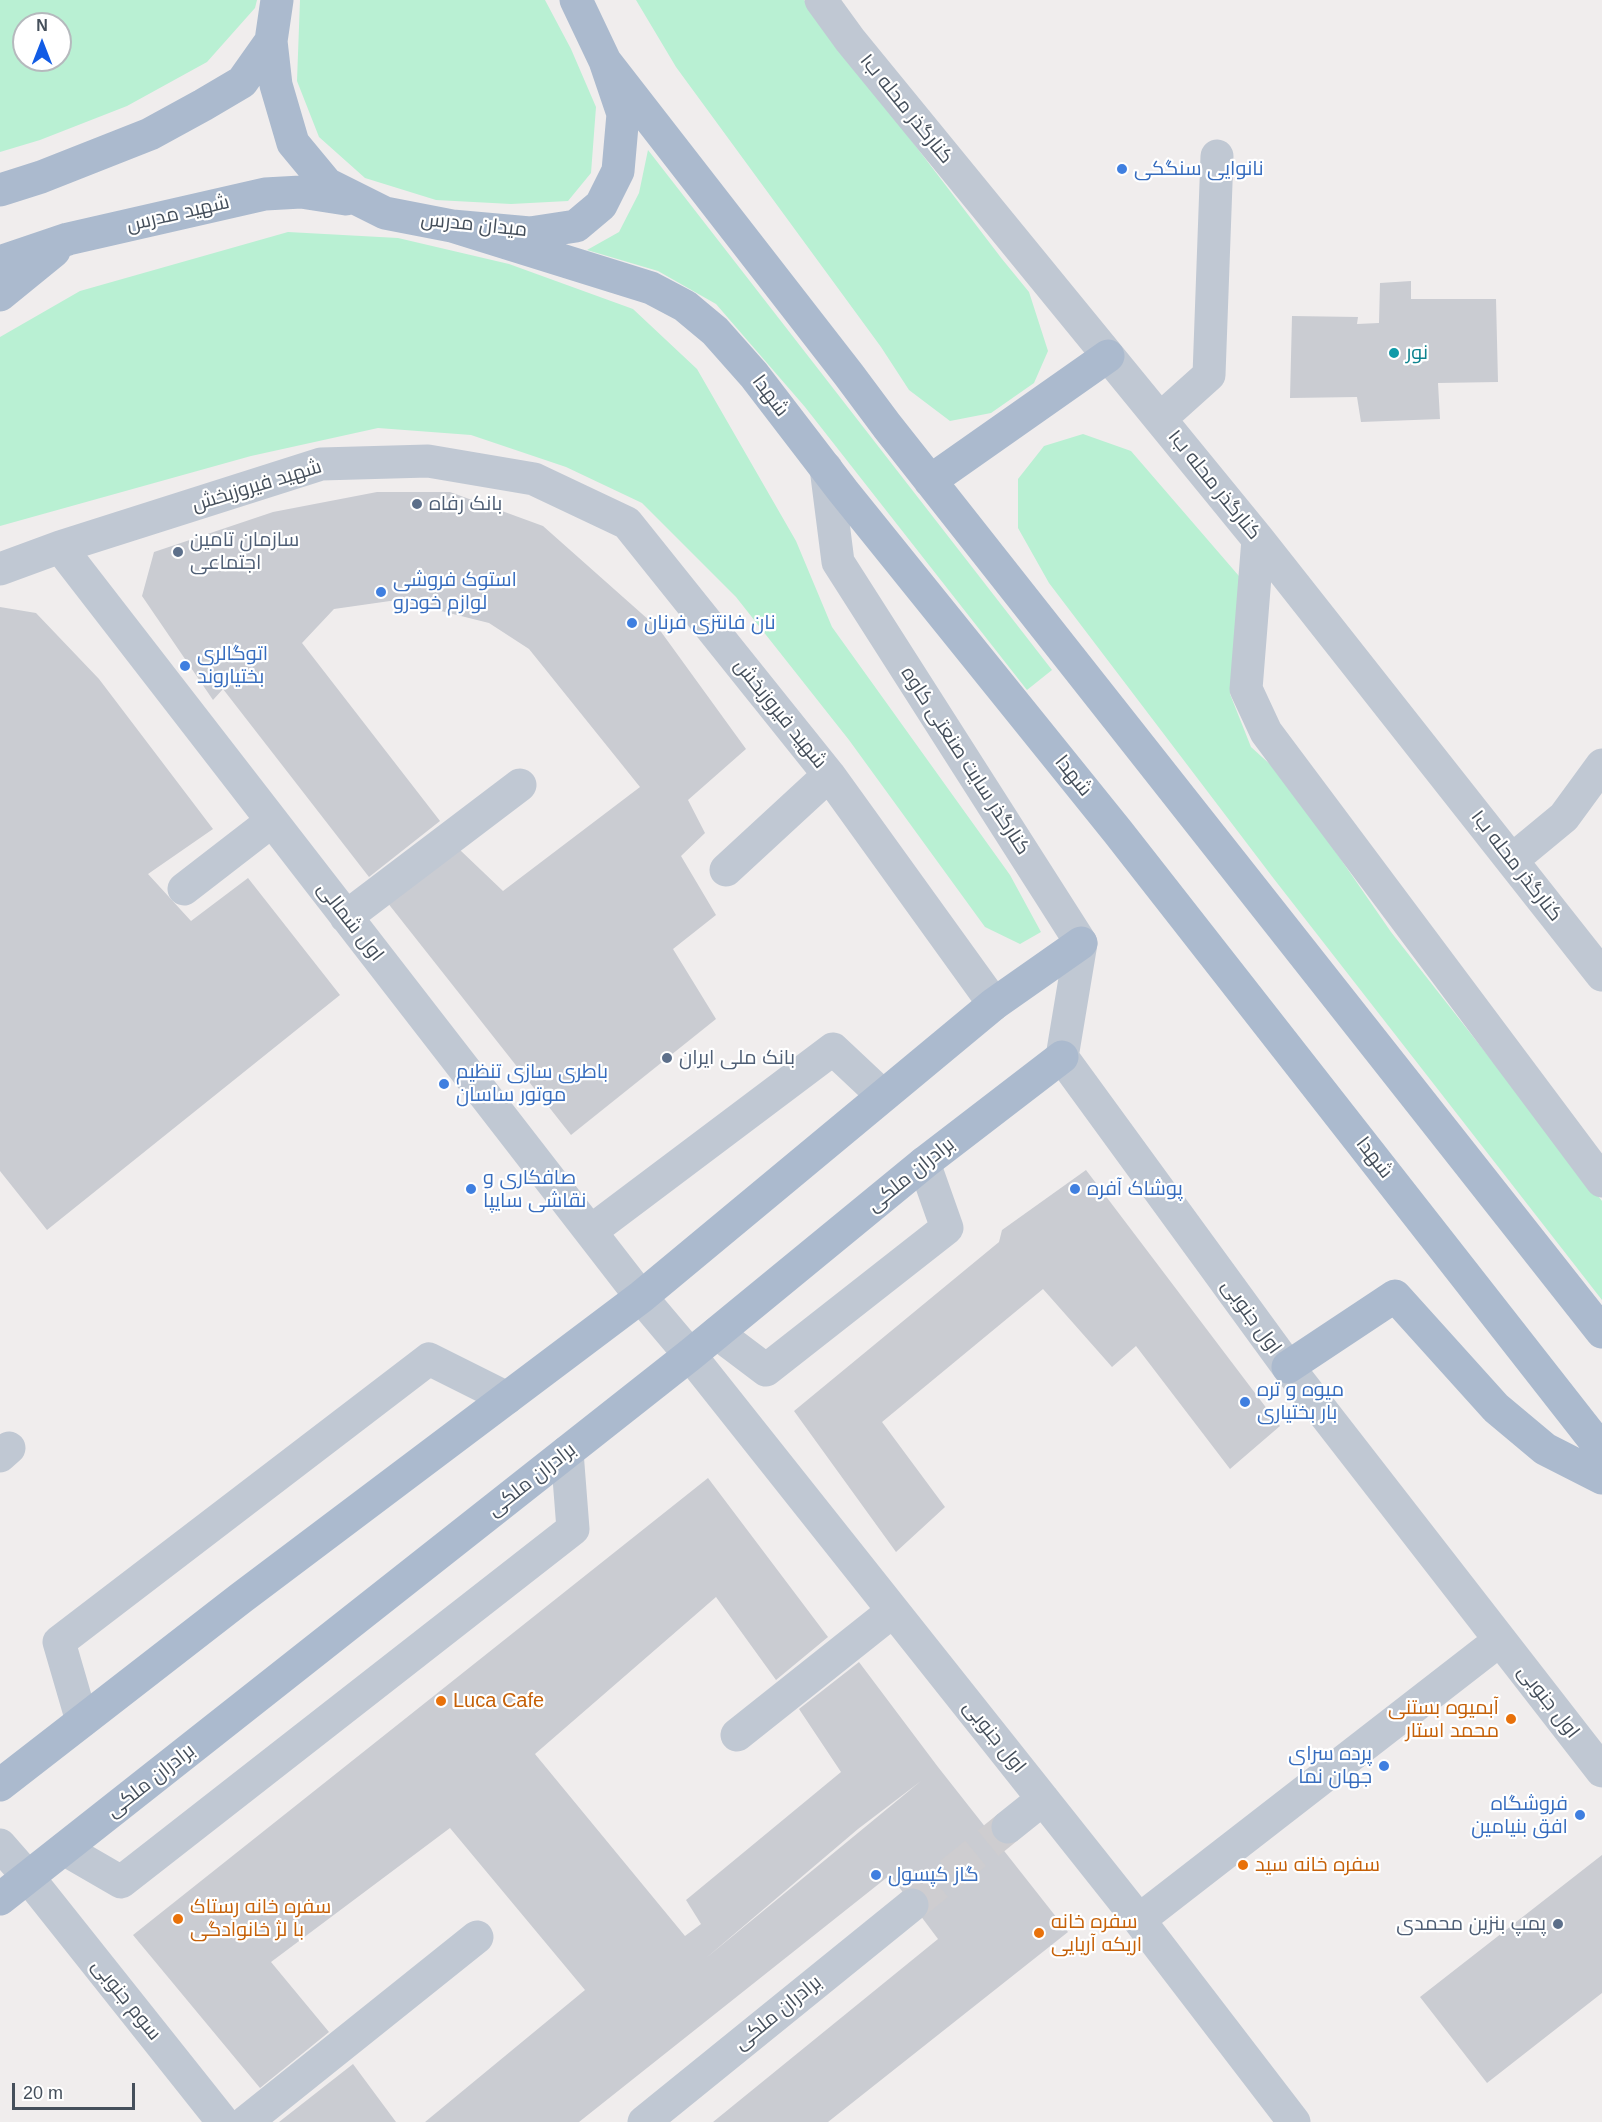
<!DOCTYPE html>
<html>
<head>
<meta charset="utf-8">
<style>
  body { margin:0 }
  #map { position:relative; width:1602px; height:2122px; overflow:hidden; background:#f0eded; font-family:Arial,sans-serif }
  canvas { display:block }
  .north { position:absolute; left:12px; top:12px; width:60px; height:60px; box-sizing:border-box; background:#fff; border:2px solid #b5b9bd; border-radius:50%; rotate:0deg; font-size:16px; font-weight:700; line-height:24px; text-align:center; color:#454f5b }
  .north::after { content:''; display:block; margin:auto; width:21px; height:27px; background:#125ce5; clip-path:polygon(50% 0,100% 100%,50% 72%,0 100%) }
  .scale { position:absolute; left:12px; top:2083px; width:123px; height:27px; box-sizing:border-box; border:3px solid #454f5b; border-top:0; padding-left:8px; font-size:18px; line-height:21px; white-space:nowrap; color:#454f5b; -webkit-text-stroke:4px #fff; paint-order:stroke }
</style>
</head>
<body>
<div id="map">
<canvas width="1602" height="2122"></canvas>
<div class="north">N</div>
<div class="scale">20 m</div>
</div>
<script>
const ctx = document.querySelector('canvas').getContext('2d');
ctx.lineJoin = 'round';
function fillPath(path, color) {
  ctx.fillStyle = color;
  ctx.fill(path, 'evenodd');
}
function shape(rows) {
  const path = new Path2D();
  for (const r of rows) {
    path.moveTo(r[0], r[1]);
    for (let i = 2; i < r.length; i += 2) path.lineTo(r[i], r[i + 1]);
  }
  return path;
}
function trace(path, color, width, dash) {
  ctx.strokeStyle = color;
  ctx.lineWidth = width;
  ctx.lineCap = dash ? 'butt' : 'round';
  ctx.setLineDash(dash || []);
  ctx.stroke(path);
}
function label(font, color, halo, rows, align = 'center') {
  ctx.font = font + ' Arial,Cairo,sans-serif';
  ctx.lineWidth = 4.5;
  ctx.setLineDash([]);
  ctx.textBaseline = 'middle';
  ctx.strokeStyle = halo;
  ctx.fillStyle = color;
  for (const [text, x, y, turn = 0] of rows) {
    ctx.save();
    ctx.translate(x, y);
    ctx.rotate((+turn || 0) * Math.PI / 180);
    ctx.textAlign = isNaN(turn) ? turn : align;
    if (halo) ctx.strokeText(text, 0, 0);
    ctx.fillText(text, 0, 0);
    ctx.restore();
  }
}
const green = shape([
  [0,0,257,0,255,8,207,62,127,106,40,140,0,152],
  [24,24,60,24,60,60,24,60],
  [300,0,545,0,571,49,596,107,591,173,568,201,511,204,436,200,365,178,319,137,297,81],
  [636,0,804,0,1002,259,1029,292,1048,351,1034,383,991,413,950,421,909,390,881,347,676,67],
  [648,150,1052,670,1027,690,805,407,716,304,658,271,587,250,619,232,639,193],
  [288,232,398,238,509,264,633,309,697,369,796,541,832,627,1010,875,1041,932,1020,944,985,927,849,740,736,597,642,503,566,467,471,435,378,428,251,456,0,526,0,337,80,291],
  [1083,434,1131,451,1245,583,1230,694,1251,747,1284,777,1391,932,1602,1201,1602,1300,1274,879,1049,583,1018,528,1018,479,1044,446]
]);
const building = shape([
  [1411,281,1411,299,1496,299,1498,382,1438,383,1440,419,1361,422,1357,397,1290,398,1292,316,1358,317,1357,324,1379,323,1380,283],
  [377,492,450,492,543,526,659,629,746,749,688,800,705,833,681,856,716,915,673,949,716,1019,571,1135,387,902,460,850,503,891,640,787,529,649,489,623,397,600,334,609,302,643,440,821,369,877,223,689,213,700,142,596,154,552,273,512],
  [0,607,36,613,99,679,213,829,148,874,191,921,248,878,340,995,47,1230,0,1171],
  [1086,1170,1280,1426,1230,1469,1136,1346,1112,1367,1043,1289,882,1422,945,1507,896,1552,794,1411,999,1242,1002,1230],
  [708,1478,828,1637,776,1680,716,1597,535,1754,685,1936,701,1924,686,1900,841,1772,799,1709,859,1662,938,1767,1068,1932,828,2122,713,2122,938,1939,890,1875,579,2122,425,2122,585,1990,450,1828,271,1962,329,2032,260,2088,133,1935],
  [921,1781,706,1958,858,1829],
  [1602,1855,1602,1993,1487,2083,1420,1997],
  [353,2064,396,2122,279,2122]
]);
const minorTunnel = shape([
  [912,1905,1008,1827]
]);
const minor = shape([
  [821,0,850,40,1258,539,1602,975],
  [1160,419,1209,375,1217,156],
  [826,468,838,562,1081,943,1062,1057,1288,1367,1602,1771],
  [1258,539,1246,689,1266,732,1602,1181],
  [60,547,641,1297,690,1355,1139,1920,1294,2122],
  [0,569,60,547,321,464,428,461,534,479,627,523,829,775,994,1004],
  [1512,860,1564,817,1602,765],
  [726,870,829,775],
  [184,889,272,821],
  [346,917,520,785],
  [591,1231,833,1049,882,1095],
  [717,1333,766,1370,947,1228,924,1163],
  [0,1456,9,1448],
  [82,1721,59,1642,429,1359,507,1398],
  [737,1735,893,1611],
  [1008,1827,1043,1799],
  [0,1845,28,1877,223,2122],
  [64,1849,121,1882,573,1529,567,1452],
  [1139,1920,1500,1640],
  [246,2122,477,1937],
  [644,2122,912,1905]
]);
const major = shape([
  [277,0,271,41,276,85,293,143,327,184,385,213,452,226,530,233,576,226,601,205,618,171,623,114,605,61,576,0],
  [605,61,849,375,887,426,1602,1332],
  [0,190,41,177,150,134,203,105,242,82,271,41],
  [452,226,651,288,685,306,715,331,754,375,843,491,1118,832,1602,1450],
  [0,262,68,239,265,194,301,192,346,199],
  [0,295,54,251],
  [930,481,1108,356],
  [1288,1367,1395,1296,1496,1408,1545,1449,1602,1478],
  [0,1785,241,1598,641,1297,994,1004,1081,943],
  [0,1899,690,1355,924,1163,1062,1057]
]);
const markers = [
  [1122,169,6,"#3f7fe0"],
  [1394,353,6,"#0f9aa8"],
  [417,504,6,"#5c6f8a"],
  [178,552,6,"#5c6f8a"],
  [381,592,6,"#3f7fe0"],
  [632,623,6,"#3f7fe0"],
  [185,666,6,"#3f7fe0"],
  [667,1058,6,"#5c6f8a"],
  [444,1084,6,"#3f7fe0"],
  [471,1189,6,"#3f7fe0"],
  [1075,1189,6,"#3f7fe0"],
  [1245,1402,6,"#3f7fe0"],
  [441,1701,6,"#e8710a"],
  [1511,1719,6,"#e8710a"],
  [1384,1766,6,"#3f7fe0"],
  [1580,1815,6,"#3f7fe0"],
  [1243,1865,6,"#e8710a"],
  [876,1875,6,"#3f7fe0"],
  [178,1919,6,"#e8710a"],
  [1558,1924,6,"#5c6f8a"],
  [1039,1933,6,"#e8710a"]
];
const streetNames = [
  ["کنارگذر محله ب۱",906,109,51],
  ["شهید مدرس",178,214,-13],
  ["میدان مدرس",474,225,6],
  ["شهدا",770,396,53],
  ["کنارگذر محله ب۱",1214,485,51],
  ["شهید فیروزبخش",257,486,-17],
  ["شهید فیروزبخش",780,714,51],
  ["کنارگذر سایت صنعتی کاوه",965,761,57],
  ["شهدا",1073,776,51],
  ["کنارگذر محله ب۱",1516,866,52],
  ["اول شمالی",350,922,52],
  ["شهدا",1374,1158,52],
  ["برادران ملکی",911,1175,-39],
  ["اول جنوبی",1251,1317,54],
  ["برادران ملکی",532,1480,-38],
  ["اول جنوبی",1548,1702,52],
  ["اول جنوبی",994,1737,51],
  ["برادران ملکی",151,1781,-38],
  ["سوم جنوبی",126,2000,51],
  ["برادران ملکی",778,2013,-39]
];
const shopNames = [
  ["نانوایی سنگکی",1134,169],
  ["استوک فروشی",393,580],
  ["لوازم خودرو",393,603],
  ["نان فانتزی فرنان",644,623],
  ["اتوگالری",197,654],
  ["بختیاروند",197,677],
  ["باطری سازی تنظیم",456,1072],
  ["موتور ساسان",456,1095],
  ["صافکاری و",483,1178],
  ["نقاشی سایپا",483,1201],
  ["پوشاک آفره",1087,1189],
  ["میوه و تره",1257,1390],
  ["بار بختیاری",1257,1413],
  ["پرده سرای",1372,1754,"right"],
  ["جهان نما",1372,1777,"right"],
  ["فروشگاه",1568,1804,"right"],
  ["افق بنیامین",1568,1827,"right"],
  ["گاز کپسول",888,1875]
];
const cultureNames = [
  ["نور",1406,353]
];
const serviceNames = [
  ["بانک رفاه",429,504],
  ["سازمان تامین",190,540],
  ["اجتماعی",190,563],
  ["بانک ملی ایران",679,1058],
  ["پمپ بنزین محمدی",1546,1924,"right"]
];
const foodNames = [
  ["Luca Cafe",453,1701],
  ["آبمیوه بستنی",1499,1708,"right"],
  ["محمد استار",1499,1731,"right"],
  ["سفره خانه سید",1255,1865],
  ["سفره خانه رستاک",190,1907],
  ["با لژ خانوادگی",190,1930],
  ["سفره خانه",1051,1922],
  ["اریکه آریایی",1051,1945]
];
fillPath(green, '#b9f0d3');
fillPath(building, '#caccd2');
trace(minorTunnel, '#cecdd0', 33, [33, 16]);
trace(minor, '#c0c8d3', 33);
trace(major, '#abbace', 33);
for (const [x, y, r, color] of markers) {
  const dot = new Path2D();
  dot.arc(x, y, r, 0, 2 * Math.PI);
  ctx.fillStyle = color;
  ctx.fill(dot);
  trace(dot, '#fff', 2);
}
label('20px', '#454f5b', '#fff', streetNames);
label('20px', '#366cbe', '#fff', shopNames, 'left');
label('20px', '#0d838f', '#fff', cultureNames, 'left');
label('20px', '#4e5e75', '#fff', serviceNames, 'left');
label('20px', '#c56008', '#fff', foodNames, 'left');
</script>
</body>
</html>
